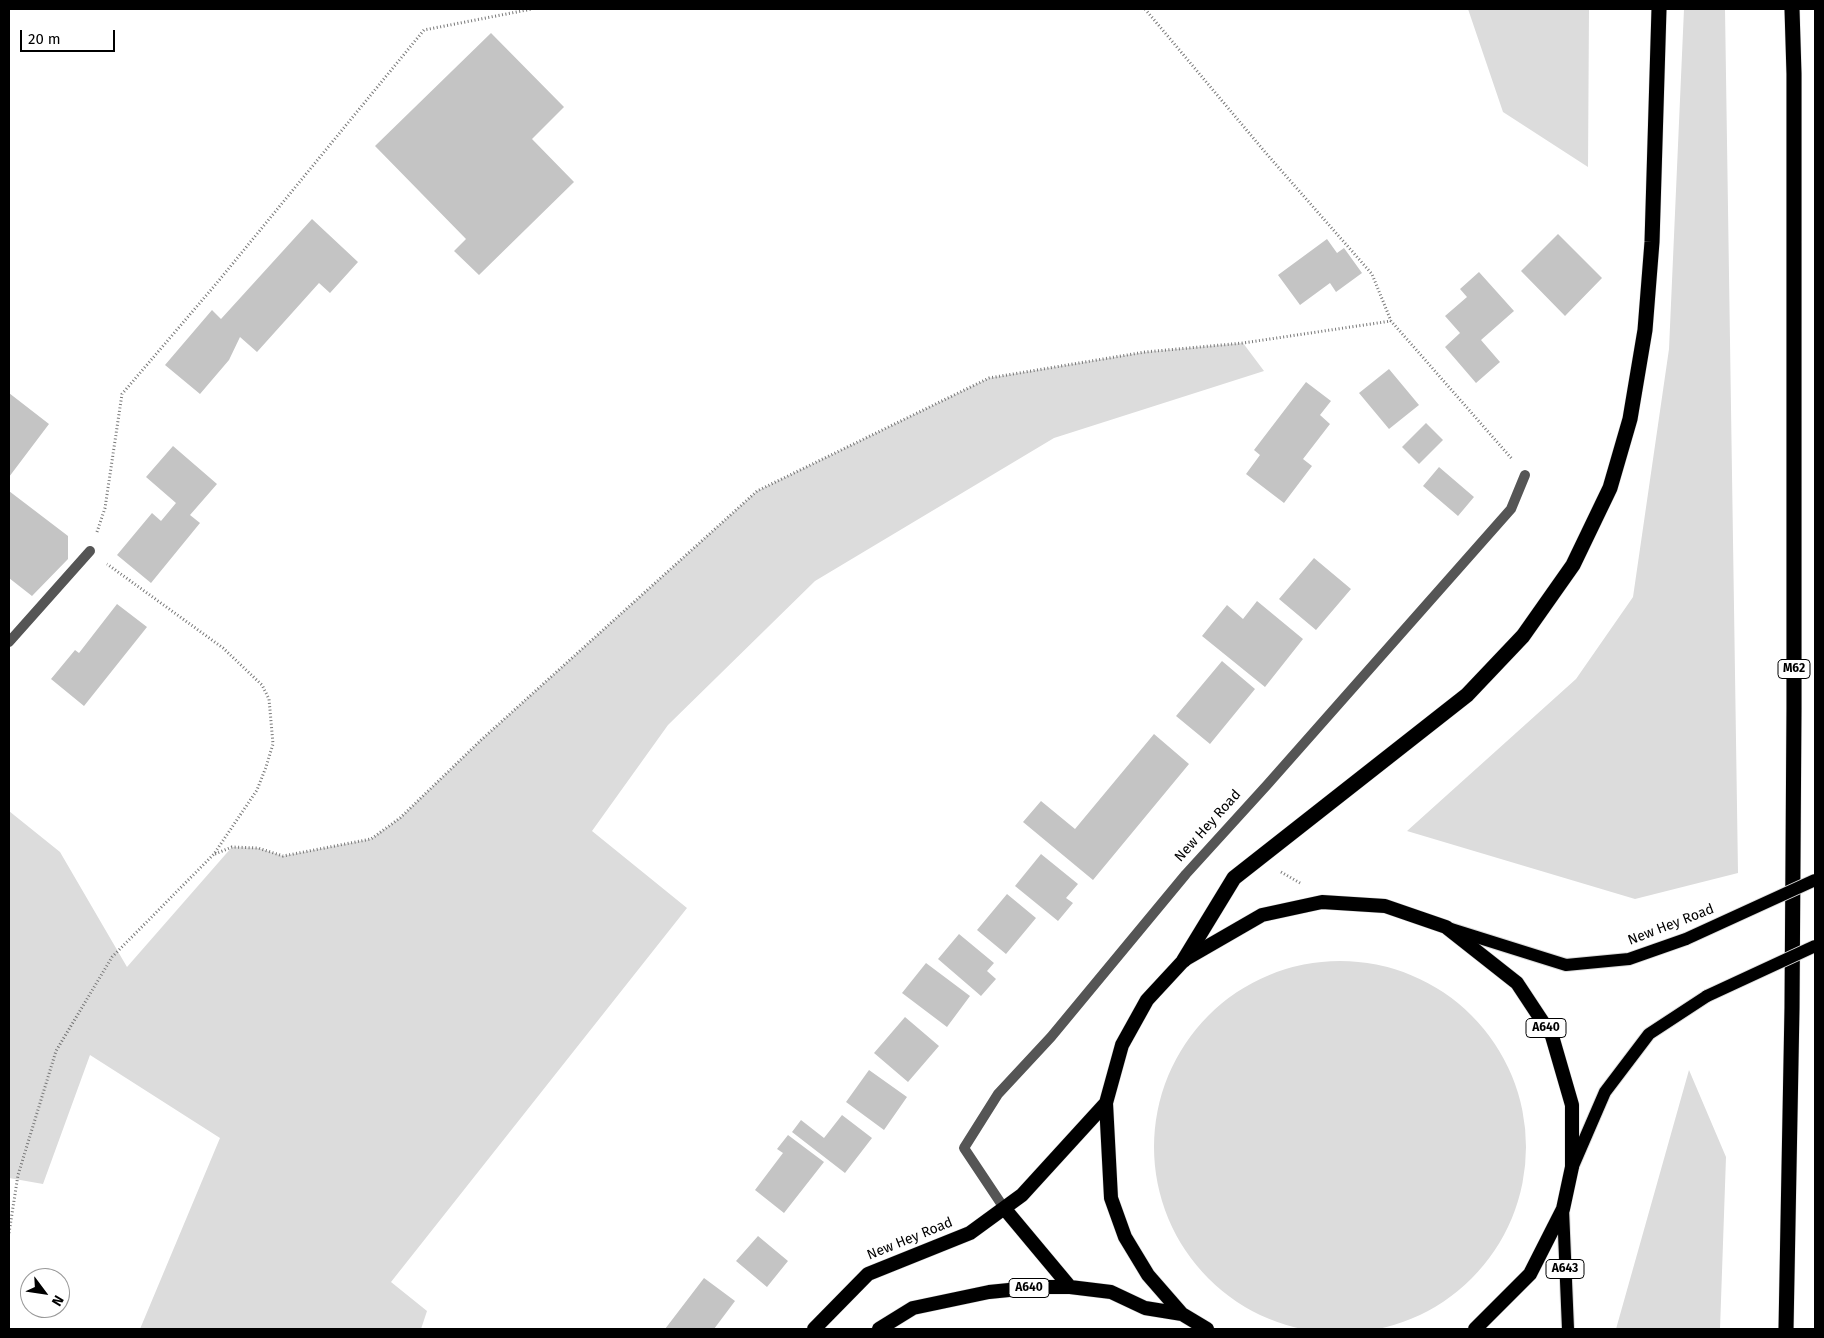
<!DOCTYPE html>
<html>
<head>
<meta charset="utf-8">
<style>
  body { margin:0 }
  #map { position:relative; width:1824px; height:1338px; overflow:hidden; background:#fff; font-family:"Fira Sans",sans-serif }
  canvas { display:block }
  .frame { position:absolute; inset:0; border:10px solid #000; pointer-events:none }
  .north { position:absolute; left:20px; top:1268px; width:50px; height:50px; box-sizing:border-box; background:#fff; border:1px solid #999; border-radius:50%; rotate:121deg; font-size:14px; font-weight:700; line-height:20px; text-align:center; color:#000 }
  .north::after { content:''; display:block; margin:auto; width:18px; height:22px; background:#000; clip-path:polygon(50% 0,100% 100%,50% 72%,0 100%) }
  .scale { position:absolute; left:20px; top:30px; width:95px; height:22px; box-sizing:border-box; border:2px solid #000; border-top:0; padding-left:6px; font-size:15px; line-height:18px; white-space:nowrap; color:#000; -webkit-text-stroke:4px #fff; paint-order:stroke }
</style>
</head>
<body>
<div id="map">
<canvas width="1824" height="1338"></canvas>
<div class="frame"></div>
<div class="north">N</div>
<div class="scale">20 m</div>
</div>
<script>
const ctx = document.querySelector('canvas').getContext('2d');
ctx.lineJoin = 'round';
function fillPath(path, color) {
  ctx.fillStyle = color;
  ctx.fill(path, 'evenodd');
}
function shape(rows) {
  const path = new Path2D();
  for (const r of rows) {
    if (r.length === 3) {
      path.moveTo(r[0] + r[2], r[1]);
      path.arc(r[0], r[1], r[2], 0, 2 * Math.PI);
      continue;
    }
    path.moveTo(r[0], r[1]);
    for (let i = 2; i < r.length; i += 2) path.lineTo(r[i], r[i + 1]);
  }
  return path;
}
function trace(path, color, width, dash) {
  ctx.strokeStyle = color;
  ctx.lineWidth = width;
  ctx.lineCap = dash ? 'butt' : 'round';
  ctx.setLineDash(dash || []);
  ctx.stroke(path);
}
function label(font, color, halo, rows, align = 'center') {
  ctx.font = font + ' "Fira Sans",sans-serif';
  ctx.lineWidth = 4;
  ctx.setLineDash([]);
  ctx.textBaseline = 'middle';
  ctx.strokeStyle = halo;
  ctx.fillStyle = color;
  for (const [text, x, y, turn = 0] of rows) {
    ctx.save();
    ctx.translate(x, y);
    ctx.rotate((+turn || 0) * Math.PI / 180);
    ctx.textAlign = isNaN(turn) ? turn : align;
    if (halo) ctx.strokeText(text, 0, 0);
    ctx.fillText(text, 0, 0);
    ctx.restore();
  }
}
const green = shape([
  [1468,9,1589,9,1588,167,1503,112],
  [1684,9,1725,9,1738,873,1635,899,1407,831,1576,679,1633,597,1669,349],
  [1243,343,1264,371,1054,438,815,581,668,725,592,831,687,908,391,1282,427,1311,421,1329,140,1329,220,1138,90,1055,43,1184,9,1178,9,811,60,852,127,967,232,847,258,848,283,856,371,839,400,818,481,740,757,491,989,378,1145,352],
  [1340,1147,186],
  [1689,1070,1726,1157,1720,1329,1616,1329]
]);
const building = shape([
  [491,33,564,107,532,139,574,182,479,275,454,251,466,239,375,146],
  [312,219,358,262,330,293,319,283,257,352,240,337,229,360,200,394,165,365,212,310,221,319],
  [1558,234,1602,278,1565,316,1521,271],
  [1327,239,1337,253,1344,248,1362,273,1336,292,1330,283,1300,305,1278,275],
  [1479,272,1514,311,1481,340,1500,362,1476,383,1445,347,1460,333,1445,316,1467,297,1460,289],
  [1389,369,1419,405,1389,429,1359,393],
  [1306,382,1331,401,1320,415,1330,424,1303,459,1312,466,1284,503,1246,474,1260,455,1254,450],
  [9,393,49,424,9,477],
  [1426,423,1443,440,1419,464,1402,447],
  [173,446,217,484,190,515,200,523,151,583,117,555,152,513,161,521,176,503,146,477],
  [1439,467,1474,497,1458,516,1423,486],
  [9,491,68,536,68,559,32,596,9,578],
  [1314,558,1351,589,1316,630,1279,599],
  [1257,601,1303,639,1265,687,1202,636,1227,605,1243,619],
  [117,604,147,627,84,706,51,679,75,650,79,653],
  [1222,661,1255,689,1210,744,1176,716],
  [1154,734,1189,764,1093,880,1023,822,1041,801,1075,829],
  [1041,854,1078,884,1066,898,1073,903,1058,921,1015,886],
  [1007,894,1036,918,1006,954,977,930],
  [959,934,994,963,987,971,996,979,981,996,938,959],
  [926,963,970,996,947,1027,902,993],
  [905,1017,939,1046,908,1082,874,1053],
  [869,1070,907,1097,884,1130,846,1102],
  [842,1115,872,1138,845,1173,792,1132,801,1120,824,1138],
  [788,1135,824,1162,784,1213,755,1190,783,1153,777,1149],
  [758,1236,788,1261,767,1287,736,1261],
  [704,1278,735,1301,714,1329,665,1329]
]);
const path = shape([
  [1145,9,1265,152,1372,274,1391,321,1512,459],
  [97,532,105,508,122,394,216,284,424,30,532,9],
  [215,854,232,847,258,848,283,856,371,839,400,818,481,740,757,491,989,378,1145,352,1243,343,1391,321],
  [1281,872,1300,883],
  [9,1233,18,1175,56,1051,112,957,214,854,257,790,266,767,273,744,269,699,262,685,223,648,107,564]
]);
const service = shape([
  [9,642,90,551]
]);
const minor = shape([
  [1004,1208,964,1148,998,1094,1051,1037,1186,874,1267,785,1511,509,1525,475]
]);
const primary = shape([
  [1451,929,1566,965,1629,959,1686,939],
  [1573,1166,1605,1092,1649,1034,1707,996],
  [1563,1209,1568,1329]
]);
const trunk = shape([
  [1004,1208,1070,1287],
  [814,1329,868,1274,970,1233,1022,1195,1106,1103],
  [879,1329,913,1308,989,1292,1039,1287,1070,1287,1111,1292,1145,1308,1182,1314],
  [1207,1329,1182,1314,1148,1275,1125,1237,1111,1198,1106,1103,1122,1045,1147,1000,1184,960,1262,915,1322,902,1385,906,1446,927,1517,983,1552,1036,1572,1105,1572,1167,1563,1209,1530,1274,1475,1329]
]);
const motorway = shape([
  [1184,960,1234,878,1467,695,1523,636,1573,565,1610,488,1630,419,1645,330,1652,242,1659,9],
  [1786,1329,1792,1008,1794,708,1794,74,1792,9]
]);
const primaryBridge = shape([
  [1686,939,1815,880],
  [1707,996,1815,946]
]);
const shields = [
  [1794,669,32],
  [1546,1028,40],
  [1565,1269,38],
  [1029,1288,40]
];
const shieldNames = [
  ["M62",1794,669],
  ["A640",1546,1028],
  ["A643",1565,1269],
  ["A640",1029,1288]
];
const streetNames = [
  ["New Hey Road",1208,826,-48],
  ["New Hey Road",1671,925,-21],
  ["New Hey Road",910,1239,-22]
];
fillPath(green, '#dcdcdc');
fillPath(building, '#c4c4c4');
trace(primary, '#dbdbdb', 14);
trace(trunk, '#dbdbdb', 15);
trace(motorway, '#dbdbdb', 16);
trace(path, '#777', 3, [1, 2.5]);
trace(service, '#555', 10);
trace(minor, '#555', 10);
trace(primary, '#000', 12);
trace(trunk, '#000', 14);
trace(motorway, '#000', 15);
trace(primaryBridge, '#dbdbdb', 14, []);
trace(primaryBridge, '#000', 12);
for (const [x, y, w] of shields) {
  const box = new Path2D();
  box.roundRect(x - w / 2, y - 9.5, w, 19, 4);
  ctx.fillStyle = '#fff';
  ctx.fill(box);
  trace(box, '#000', 1);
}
label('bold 12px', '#000', null, shieldNames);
label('14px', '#000', '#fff', streetNames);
</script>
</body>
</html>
